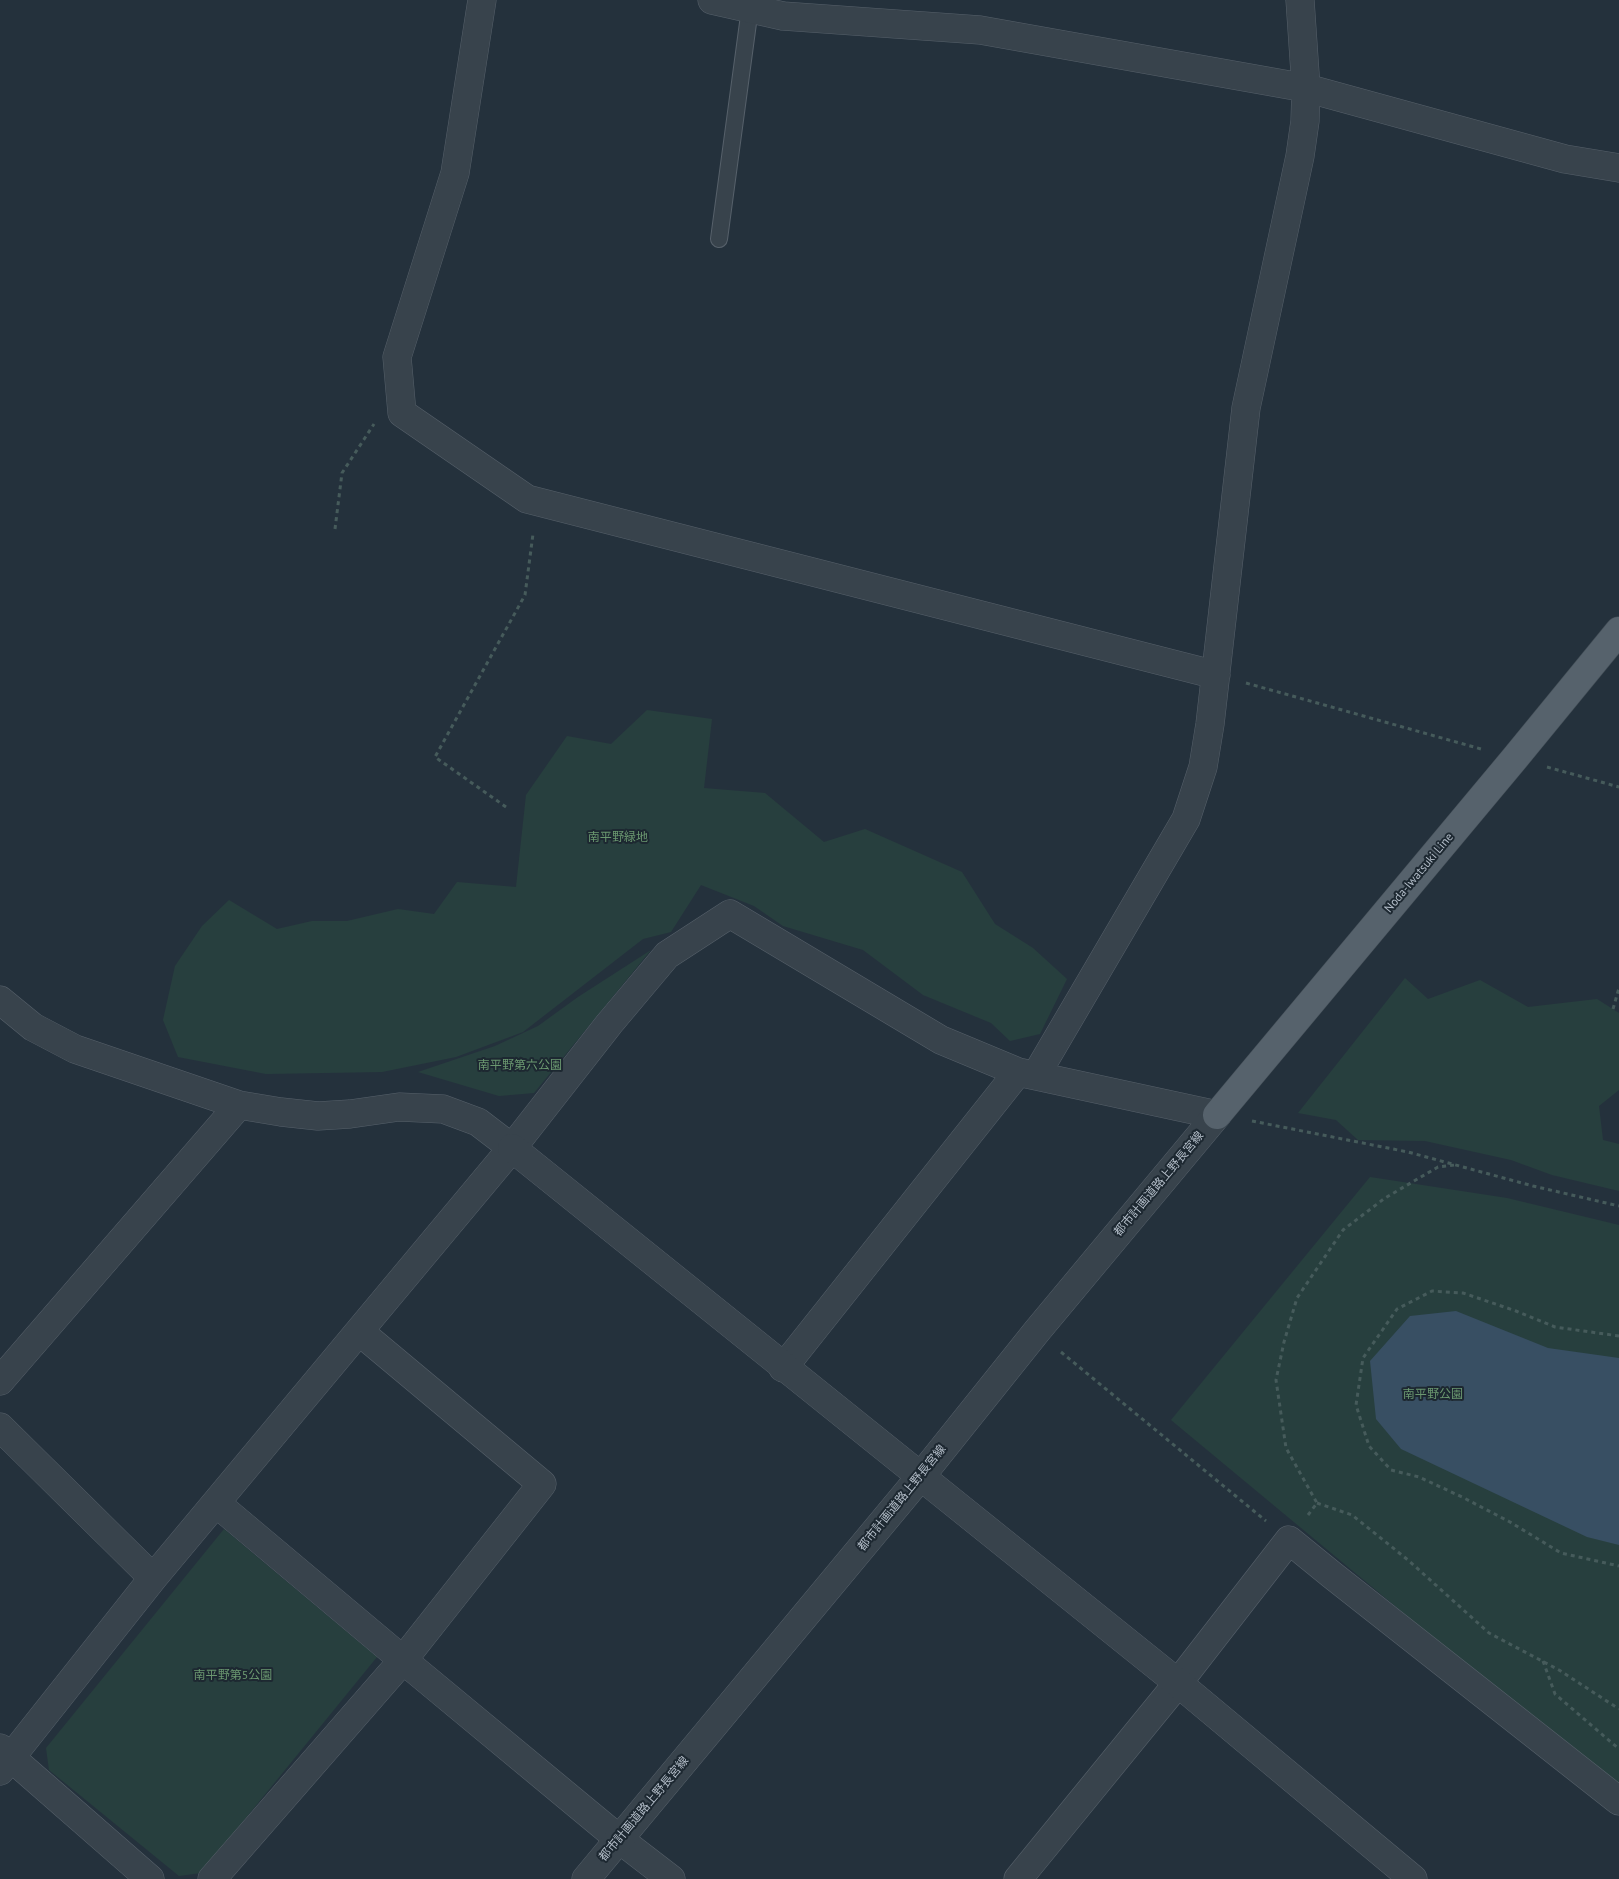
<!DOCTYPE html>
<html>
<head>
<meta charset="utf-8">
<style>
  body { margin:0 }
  canvas { display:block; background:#24313c }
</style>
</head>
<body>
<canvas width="1619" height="1879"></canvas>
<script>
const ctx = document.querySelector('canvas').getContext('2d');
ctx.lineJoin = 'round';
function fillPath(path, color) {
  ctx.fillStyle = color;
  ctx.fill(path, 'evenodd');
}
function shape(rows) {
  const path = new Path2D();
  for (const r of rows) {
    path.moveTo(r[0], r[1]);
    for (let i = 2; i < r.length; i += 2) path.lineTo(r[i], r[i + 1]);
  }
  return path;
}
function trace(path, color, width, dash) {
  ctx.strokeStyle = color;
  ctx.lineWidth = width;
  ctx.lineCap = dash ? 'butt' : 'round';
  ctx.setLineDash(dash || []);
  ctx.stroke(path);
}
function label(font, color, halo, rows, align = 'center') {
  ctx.font = font + ' "PT Sans","Noto Sans JP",sans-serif';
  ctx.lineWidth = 4;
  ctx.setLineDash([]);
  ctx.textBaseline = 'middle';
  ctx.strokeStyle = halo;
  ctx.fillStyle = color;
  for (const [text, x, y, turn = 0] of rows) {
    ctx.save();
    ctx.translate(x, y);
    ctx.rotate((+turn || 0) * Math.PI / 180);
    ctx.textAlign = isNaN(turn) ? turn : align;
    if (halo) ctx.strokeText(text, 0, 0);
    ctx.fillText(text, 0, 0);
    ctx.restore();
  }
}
const green = shape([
  [647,710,712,719,704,788,765,793,824,842,865,829,962,872,995,924,1033,948,1067,979,1040,1034,1010,1041,991,1023,923,995,863,950,783,926,754,906,701,885,671,932,643,939,523,1032,456,1057,382,1072,266,1074,178,1057,163,1020,175,966,202,926,229,900,277,929,312,921,347,921,398,909,434,914,457,882,516,887,526,795,567,736,611,744],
  [651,950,534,1093,499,1096,418,1072,495,1046,538,1026,578,997],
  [1405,978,1428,999,1480,980,1528,1007,1597,999,1619,1013,1619,1090,1599,1106,1603,1140,1619,1144,1619,1191,1552,1175,1511,1160,1425,1141,1358,1140,1336,1120,1298,1113],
  [1370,1177,1507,1198,1619,1225,1619,1792,1171,1420],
  [224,1529,377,1657,201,1873,179,1876,49,1770,46,1748]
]);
const water = shape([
  [1456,1311,1548,1348,1619,1358,1619,1545,1587,1537,1401,1449,1376,1419,1370,1361,1410,1316]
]);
const path = shape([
  [335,529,342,473,374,424],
  [1246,683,1481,749],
  [1547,767,1619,787],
  [506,807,435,757,525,595,533,534],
  [1613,1009,1619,988],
  [1252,1121,1408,1152,1533,1186,1619,1206],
  [1619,1336,1555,1327,1516,1311,1463,1293,1432,1291,1397,1309,1363,1358,1356,1405,1369,1446,1391,1470,1419,1477,1462,1497,1510,1522,1561,1553,1619,1566],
  [1061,1352,1266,1521],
  [1317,1503,1352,1515,1408,1560,1489,1633,1559,1670,1619,1709],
  [1308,1515,1317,1503,1286,1448,1276,1380,1284,1342,1297,1298,1343,1230,1385,1198,1438,1167,1455,1165],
  [1543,1661,1555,1694,1619,1749]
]);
const service = shape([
  [719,239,750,8]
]);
const minor = shape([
  [482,0,455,173,397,357,402,413,527,499,1216,675],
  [712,0,783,16,980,30,1306,88,1565,159,1619,168],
  [0,1000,33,1027,75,1049,239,1105,281,1112,318,1116,350,1114,399,1107,443,1109,478,1122,512,1148],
  [1036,1075,1186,819,1203,767,1210,724,1246,408,1300,156,1305,121,1306,88,1300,0],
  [783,1368,1018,1072],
  [0,1381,239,1105],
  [0,1427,153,1578],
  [216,1503,403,1660,619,1839,671,1879],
  [0,1748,150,1879],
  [0,1771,153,1578,512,1148,609,1024,667,955,730,914,941,1040,1018,1072,1217,1115],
  [212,1879,403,1660,542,1484,360,1332],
  [1018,1879,1178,1683,1289,1540,1332,1575,1619,1801]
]);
const tertiary = shape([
  [512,1148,1178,1683,1413,1879],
  [586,1879,921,1476,1037,1331,1217,1115]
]);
const primary = shape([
  [1217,1115,1515,758,1619,631]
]);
const parkNames = [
  ["南平野緑地",618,838],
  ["南平野第六公園",520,1066],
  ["南平野公園",1433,1395],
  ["南平野第5公園",233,1676]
];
const streetNames = [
  ["Noda-Iwatsuki Line",1419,873,-50],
  ["都市計画道路上野長宮線",1159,1184,-50],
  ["都市計画道路上野長宮線",902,1498,-51],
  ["都市計画道路上野長宮線",644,1809,-50]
];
fillPath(green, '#273f3e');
fillPath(water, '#384f63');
trace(service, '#56606a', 18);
trace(minor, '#56606a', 29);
trace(tertiary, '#56606a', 29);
trace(primary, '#414c55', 29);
trace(path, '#465b5b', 3, [4, 4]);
trace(service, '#38434c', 16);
trace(minor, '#38434c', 28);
trace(tertiary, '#38434c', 28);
trace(primary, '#56626c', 28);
label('12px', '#6b9870', '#1d2831', parkNames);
label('12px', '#b3bdc8', '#1d2831', streetNames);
</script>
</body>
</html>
